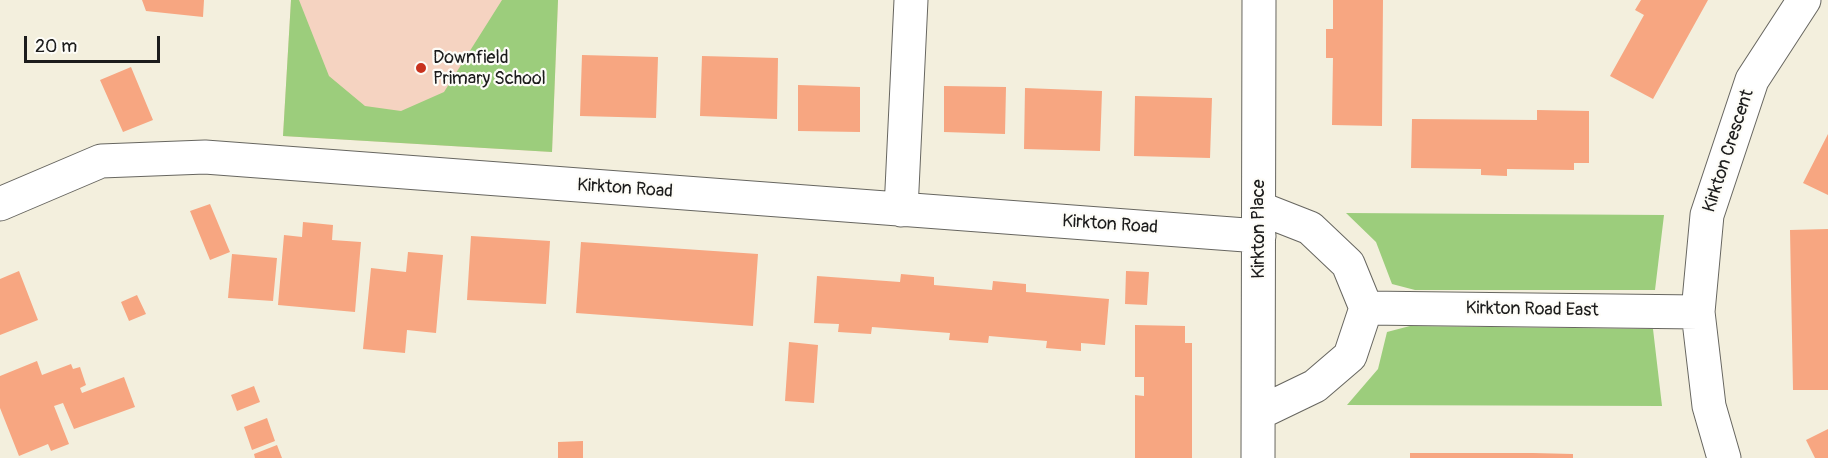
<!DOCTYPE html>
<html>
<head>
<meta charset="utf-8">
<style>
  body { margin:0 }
  #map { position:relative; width:1828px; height:458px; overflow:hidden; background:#f3efdd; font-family:Pangolin,sans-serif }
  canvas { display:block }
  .scale { position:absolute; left:24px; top:36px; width:136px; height:27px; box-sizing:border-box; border:3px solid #1c1c1c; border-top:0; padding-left:8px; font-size:18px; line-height:21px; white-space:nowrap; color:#1c1c1c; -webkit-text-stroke:4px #fdfcf7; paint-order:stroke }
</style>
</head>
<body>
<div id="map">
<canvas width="1828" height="458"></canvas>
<div class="scale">20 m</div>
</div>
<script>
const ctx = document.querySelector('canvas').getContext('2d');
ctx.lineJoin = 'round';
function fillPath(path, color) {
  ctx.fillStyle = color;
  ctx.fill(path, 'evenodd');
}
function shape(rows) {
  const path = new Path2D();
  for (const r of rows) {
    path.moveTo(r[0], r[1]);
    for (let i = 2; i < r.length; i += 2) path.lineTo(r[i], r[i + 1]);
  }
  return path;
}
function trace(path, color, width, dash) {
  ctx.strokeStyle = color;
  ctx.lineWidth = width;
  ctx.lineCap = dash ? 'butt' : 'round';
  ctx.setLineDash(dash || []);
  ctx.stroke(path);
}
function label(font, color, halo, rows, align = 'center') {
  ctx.font = font + ' Pangolin,sans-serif';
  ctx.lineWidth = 4.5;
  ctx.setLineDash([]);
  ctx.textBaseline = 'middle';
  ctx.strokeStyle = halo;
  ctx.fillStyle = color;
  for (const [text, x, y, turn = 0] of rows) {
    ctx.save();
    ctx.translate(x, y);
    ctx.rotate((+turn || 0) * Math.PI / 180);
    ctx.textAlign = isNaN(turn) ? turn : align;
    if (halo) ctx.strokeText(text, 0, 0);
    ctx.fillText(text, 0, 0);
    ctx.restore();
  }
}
const built = shape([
  [291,0,558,0,552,152,283,136]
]);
const green = shape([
  [291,0,299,0,329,76,365,106,401,111,444,92,502,0,558,0,552,152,283,136],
  [1346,213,1664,215,1655,290,1415,290,1392,284,1376,242],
  [1410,326,1653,329,1662,406,1347,405,1378,369,1387,332]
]);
const building = shape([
  [142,0,204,0,203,17,146,11],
  [1333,0,1383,0,1382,126,1332,125,1333,58,1326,58,1326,29,1333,29],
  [1641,0,1708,0,1653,99,1610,76,1644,15,1635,10],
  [582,55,658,57,656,118,580,116],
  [702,56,778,58,777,119,700,116],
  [131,67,153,120,123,132,100,80],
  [798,85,860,87,860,132,798,131],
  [944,86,1006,87,1005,134,944,132],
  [1025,88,1102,91,1100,151,1024,149],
  [1135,96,1212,98,1210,158,1134,156],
  [1537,110,1589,111,1589,163,1574,163,1574,170,1507,169,1507,176,1481,175,1481,169,1411,168,1412,119,1537,120],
  [1828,134,1828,195,1803,183],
  [210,204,230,252,210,260,190,211],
  [303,222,333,225,332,240,361,242,355,312,278,305,284,235,302,237],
  [1828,229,1828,390,1793,390,1790,230],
  [471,236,550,241,546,304,467,300],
  [581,242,758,254,753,326,576,313],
  [408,252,443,255,436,333,407,330,405,353,363,349,371,268,406,272],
  [232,254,277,258,273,301,228,298],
  [19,271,38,320,0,335,0,279],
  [1126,271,1149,272,1147,305,1125,304],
  [901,274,934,277,934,285,992,290,993,281,1026,284,1026,292,1109,299,1105,345,1081,343,1081,351,1046,348,1047,341,989,336,988,343,949,340,950,333,872,327,871,334,838,332,839,324,814,323,817,276,900,282],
  [137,295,146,314,129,321,121,302],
  [1135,325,1185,326,1185,343,1192,343,1192,458,1135,458,1135,395,1144,396,1144,377,1135,377],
  [789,342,818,345,814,403,785,401],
  [37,361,42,375,71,364,73,369,80,367,86,385,80,388,82,393,124,377,135,407,74,429,63,403,54,406,69,444,51,451,48,444,19,456,0,408,0,376],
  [254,386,260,402,237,411,231,395],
  [267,418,275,441,252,450,244,427],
  [1828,429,1828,458,1815,458,1806,440],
  [583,441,583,458,558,458,558,442],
  [277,445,282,458,255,458,254,454],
  [1410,453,1533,453,1573,454,1573,458,1410,458]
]);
const street = shape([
  [0,204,101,161,205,157,1259,236],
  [901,210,911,0],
  [1366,308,1698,312],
  [1259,413,1315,386,1350,356,1366,308,1348,264,1310,228,1259,208],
  [1258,458,1259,0],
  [1724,458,1709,406,1698,312,1707,215,1752,80,1804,0]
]);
const markers = [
  [421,68,6,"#c8321e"]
];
const poiNames = [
  ["Downfield",433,58],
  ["Primary School",433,79]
];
const streetNames = [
  ["Kirkton Crescent",1729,151,-72],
  ["Kirkton Road",625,189,4],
  ["Kirkton Road",1110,225,4],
  ["Kirkton Place",1259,229,-90],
  ["Kirkton Road East",1532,310,1]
];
fillPath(built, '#f5d3c1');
fillPath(green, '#9ccd7c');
fillPath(building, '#f7a681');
trace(street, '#676660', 35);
trace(street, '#fff', 33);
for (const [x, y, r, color] of markers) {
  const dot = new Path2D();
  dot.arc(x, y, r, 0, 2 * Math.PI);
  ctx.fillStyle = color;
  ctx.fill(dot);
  trace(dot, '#fdfcf7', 2);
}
label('18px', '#1c1c1c', '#fdfcf7', poiNames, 'left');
label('18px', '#1c1c1c', '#fdfcf7', streetNames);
</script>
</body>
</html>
